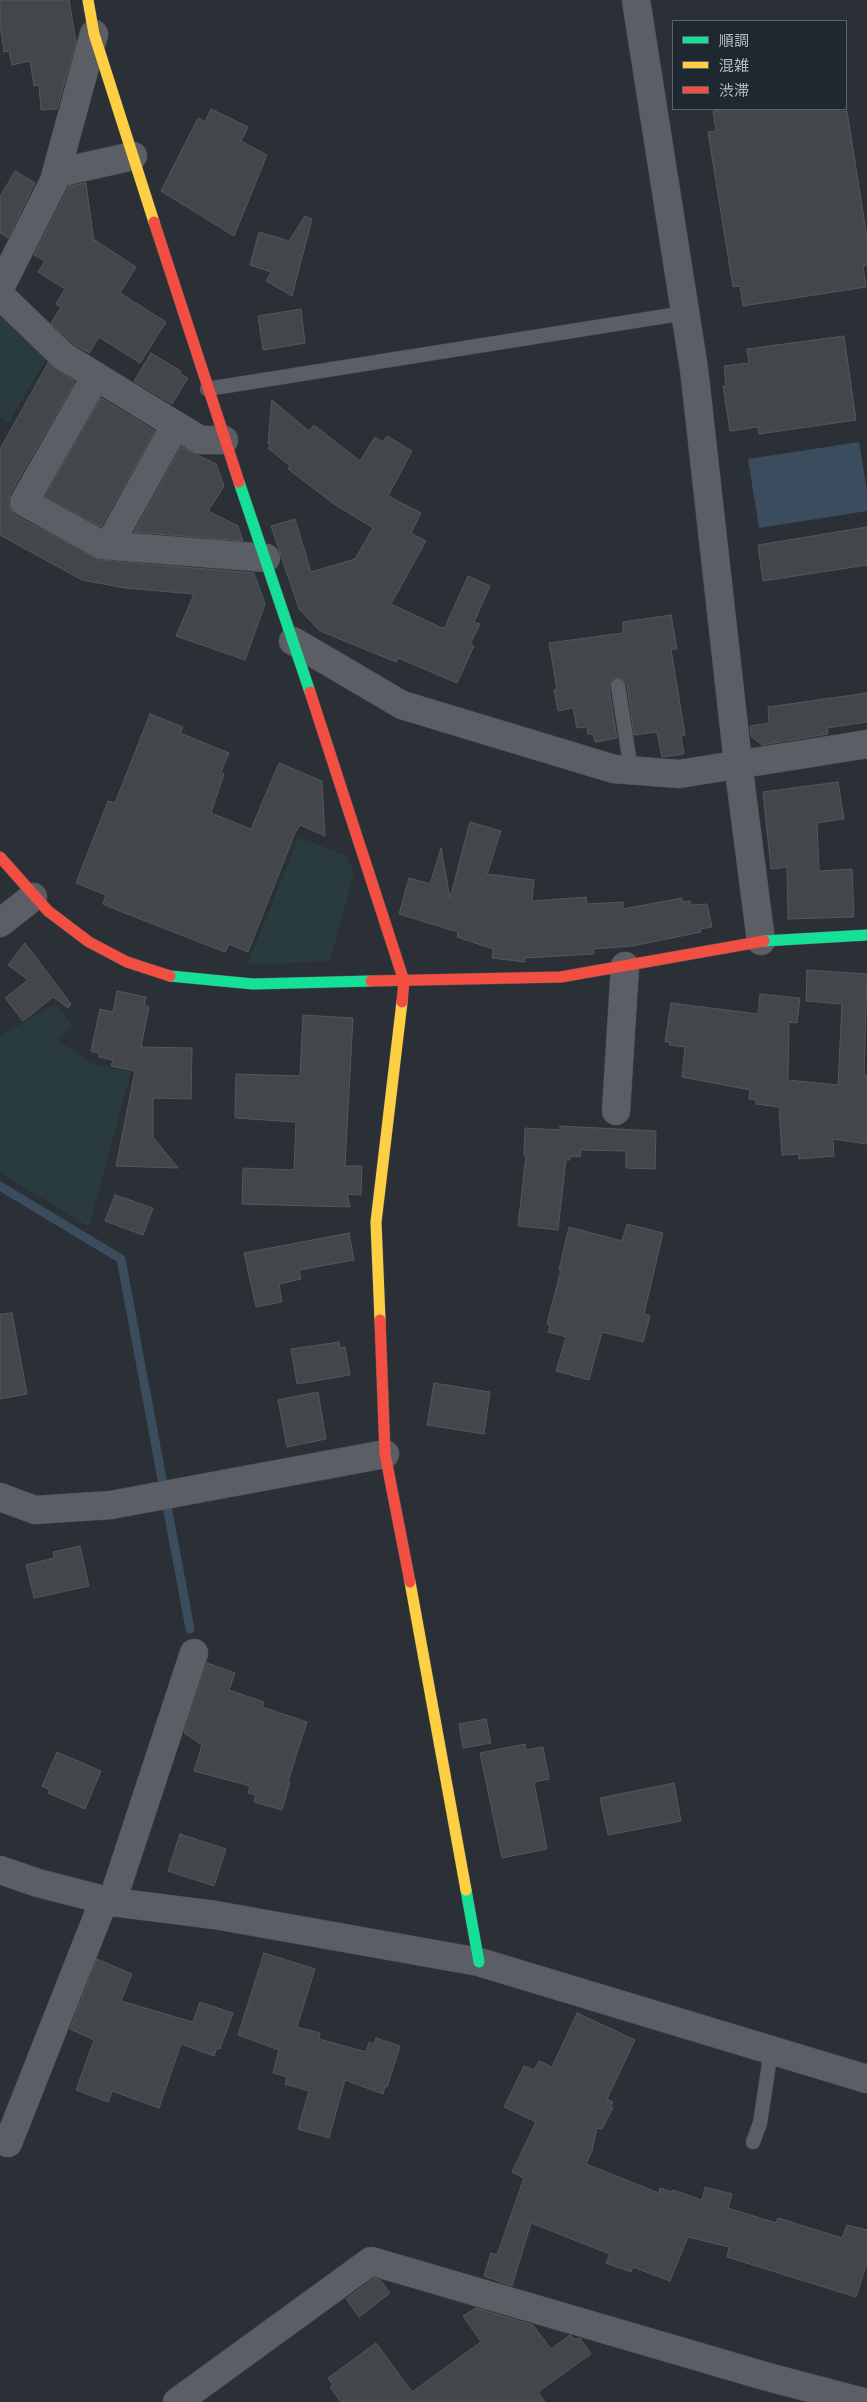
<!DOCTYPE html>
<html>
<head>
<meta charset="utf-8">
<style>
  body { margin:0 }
  #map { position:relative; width:867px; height:2402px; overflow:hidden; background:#2b3036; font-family:Barlow,"Noto Sans JP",sans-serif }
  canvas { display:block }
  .legend { position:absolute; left:672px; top:20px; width:175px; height:90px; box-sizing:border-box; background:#1f2730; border:1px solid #5b636c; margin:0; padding:6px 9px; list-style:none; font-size:15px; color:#b5bdc7 }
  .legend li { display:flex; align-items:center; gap:10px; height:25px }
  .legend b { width:25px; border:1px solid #5b636c }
</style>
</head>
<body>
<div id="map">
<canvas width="867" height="2402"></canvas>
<ul class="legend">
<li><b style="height:6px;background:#16e098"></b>順調</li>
<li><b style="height:6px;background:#ffcf43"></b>混雑</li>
<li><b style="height:6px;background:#f24e42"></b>渋滞</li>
</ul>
</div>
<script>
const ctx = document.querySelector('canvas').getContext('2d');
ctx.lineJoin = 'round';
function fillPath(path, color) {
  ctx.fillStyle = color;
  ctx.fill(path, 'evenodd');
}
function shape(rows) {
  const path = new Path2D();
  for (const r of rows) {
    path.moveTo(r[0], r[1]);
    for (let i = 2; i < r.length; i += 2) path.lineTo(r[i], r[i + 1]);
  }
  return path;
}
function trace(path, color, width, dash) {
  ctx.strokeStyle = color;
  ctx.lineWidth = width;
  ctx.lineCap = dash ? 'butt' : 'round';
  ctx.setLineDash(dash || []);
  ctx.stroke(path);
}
const green = shape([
  [0,307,51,352,8,423,0,418],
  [299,837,347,856,354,873,330,961,247,965],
  [55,1004,72,1025,57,1040,91,1063,131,1072,89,1227,0,1173,0,1036]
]);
const water = shape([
  [859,442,867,490,867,511,759,528,748,459]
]);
const stream = shape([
  [0,1186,121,1259,190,1629]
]);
const building = shape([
  [0,0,69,0,76,42,57,109,41,110,39,85,34,86,30,61,12,65,9,51,4,52,0,23,0,0],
  [211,109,248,127,241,141,267,155,234,236,161,191,198,118,205,122,211,109],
  [728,109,838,109,839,112,847,111,867,238,867,265,863,266,866,287,743,306,740,286,733,287,708,132,716,131,713,111,728,109],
  [15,171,35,183,8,238,0,233,0,197,15,171],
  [86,183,94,242,95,240,136,267,120,293,166,322,140,363,99,337,89,353,73,344,51,323,61,307,56,304,65,289,38,272,45,261,34,255,69,186,86,183],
  [305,216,312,219,292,296,266,281,271,272,250,265,259,232,289,241,305,216],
  [301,309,305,343,263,350,258,316,301,309],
  [844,336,856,420,759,434,758,427,730,431,723,386,726,386,724,366,749,363,747,349,844,336],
  [151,353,181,371,179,373,188,378,172,404,134,381,151,353],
  [48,363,75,382,10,494,8,503,11,510,16,516,100,560,254,573,265,604,245,660,176,636,194,594,125,588,82,580,0,535,0,449,48,363],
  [101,398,155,431,101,527,45,496,101,398],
  [272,400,309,431,314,425,360,461,375,437,383,442,387,436,412,451,388,496,421,513,411,533,426,541,391,604,442,628,445,627,468,576,490,586,474,622,480,624,470,644,474,646,457,683,398,658,396,662,320,631,299,609,271,526,295,519,311,572,355,559,373,528,334,504,288,469,290,466,268,448,270,445,268,443,272,400],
  [181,447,216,464,224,486,208,511,238,526,243,541,134,532,181,447],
  [867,527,867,565,763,581,758,545,867,527],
  [671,615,677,649,671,649,685,735,681,736,684,754,662,757,657,732,634,735,627,685,621,678,612,680,609,687,617,738,595,742,593,734,588,734,587,727,577,728,573,708,558,711,554,690,557,689,549,643,623,633,623,622,671,615],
  [867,693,867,722,827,728,828,734,762,745,751,736,750,726,769,723,768,707,867,693],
  [150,714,183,727,180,733,229,753,221,772,224,774,211,813,251,829,279,763,322,781,325,836,300,825,295,833,248,952,229,944,225,952,122,912,103,904,106,895,76,883,108,801,115,803,150,714],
  [838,782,844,819,817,823,819,871,852,869,854,917,788,919,787,867,771,869,763,792,838,782],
  [470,822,501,831,487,874,534,880,532,901,586,897,587,904,623,902,623,909,682,898,682,902,690,901,691,905,707,904,712,927,700,929,701,932,632,946,594,949,594,954,525,958,525,962,492,958,493,949,457,937,458,932,399,914,409,878,430,884,441,848,450,898,470,822],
  [25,943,71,1004,68,1008,53,997,23,1021,5,998,28,980,8,965,25,943],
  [807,970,867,974,864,1075,867,1075,867,1144,833,1139,834,1156,799,1159,799,1154,782,1155,779,1107,756,1104,756,1100,749,1099,750,1090,682,1077,685,1047,669,1045,670,1042,665,1042,671,1003,758,1014,760,994,800,998,797,1023,789,1022,788,1080,838,1085,842,1004,806,1001,807,970],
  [117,991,146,997,144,1005,149,1007,141,1047,192,1048,191,1099,153,1098,153,1137,178,1168,116,1166,135,1071,111,1066,113,1060,99,1057,99,1053,91,1051,100,1009,113,1012,117,991],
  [303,1015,353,1018,345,1166,362,1166,361,1195,347,1194,350,1207,242,1204,243,1168,294,1170,296,1122,235,1118,236,1074,300,1076,303,1015],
  [560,1126,656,1131,655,1169,626,1168,626,1151,581,1150,580,1157,570,1156,570,1160,566,1160,558,1230,518,1226,526,1156,524,1155,525,1128,560,1130,560,1126],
  [115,1195,153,1208,143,1235,105,1221,115,1195],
  [627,1224,663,1233,644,1314,650,1316,643,1342,602,1332,589,1380,556,1371,566,1337,548,1332,550,1325,547,1324,561,1270,559,1270,569,1227,622,1241,627,1224],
  [349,1233,354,1260,299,1270,301,1279,279,1284,282,1302,256,1307,244,1253,349,1233],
  [12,1313,27,1394,0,1399,0,1314,12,1313],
  [339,1342,340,1348,345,1347,350,1375,297,1384,291,1349,339,1342],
  [434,1383,490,1392,484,1434,427,1425,434,1383],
  [318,1392,326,1439,287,1447,278,1400,318,1392],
  [80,1546,89,1586,34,1598,26,1565,54,1558,53,1552,80,1546],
  [207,1663,235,1673,229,1690,264,1702,262,1707,307,1722,288,1781,290,1782,282,1810,254,1802,256,1795,248,1793,250,1786,194,1771,202,1745,184,1733,207,1663],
  [486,1719,491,1743,463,1748,459,1724,486,1719],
  [525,1744,526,1750,543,1747,549,1779,534,1782,547,1849,502,1858,480,1753,525,1744],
  [57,1752,101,1771,85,1809,48,1793,50,1790,42,1786,57,1752],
  [674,1783,681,1821,608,1835,600,1798,674,1783],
  [180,1834,226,1849,214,1886,168,1871,180,1834],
  [264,1953,315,1969,297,2027,320,2033,319,2039,366,2052,369,2042,374,2044,376,2038,400,2046,387,2087,385,2086,383,2094,345,2080,329,2138,298,2129,309,2091,285,2084,287,2077,273,2073,279,2050,238,2035,264,1953],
  [97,1959,132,1974,121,2001,193,2022,200,2002,233,2013,220,2049,217,2048,214,2056,181,2044,159,2108,112,2091,108,2102,76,2090,94,2040,70,2029,97,1959],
  [577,2013,635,2040,607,2099,613,2102,610,2107,613,2108,602,2129,597,2128,592,2151,586,2164,659,2193,660,2188,672,2192,673,2190,702,2200,705,2187,732,2194,728,2208,776,2223,778,2218,842,2238,847,2225,867,2230,867,2263,856,2297,727,2257,729,2247,688,2237,670,2281,633,2267,631,2272,606,2263,610,2254,531,2223,512,2286,484,2276,491,2253,497,2255,524,2178,512,2172,536,2122,504,2107,524,2066,534,2070,539,2061,552,2067,577,2013],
  [374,2278,380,2280,390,2293,359,2317,346,2299,374,2278],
  [476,2308,533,2325,551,2349,570,2335,574,2339,580,2338,591,2354,538,2392,545,2402,341,2402,330,2387,333,2385,328,2378,376,2343,412,2392,481,2342,463,2316,476,2308]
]);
const lane = shape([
  [207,389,685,313],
  [618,686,631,770],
  [753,2142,760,2123,771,2051]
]);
const street = shape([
  [636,0,694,369,738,763,761,941],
  [57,173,133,156],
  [0,288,54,181,94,34],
  [0,295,63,356,200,440,224,440],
  [96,376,24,502,102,545,266,558],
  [109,545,175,426],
  [293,641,402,705,614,769,679,774,867,744],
  [0,923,33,897],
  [616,1111,625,966],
  [0,1497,35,1510,111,1505,385,1454],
  [0,1870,38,1883,112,1902,215,1915,479,1962,867,2079],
  [112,1902,194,1653],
  [8,2143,104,1900],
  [177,2402,371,2261,768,2377,863,2402]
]);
const fast = shape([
  [239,482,310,692],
  [764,941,867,935],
  [170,976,253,984,371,981],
  [466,1890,479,1962]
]);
const slow = shape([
  [88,0,94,34,154,222],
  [380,1320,376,1222,402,1002],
  [410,1582,466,1890]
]);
const jam = shape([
  [154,222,239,482],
  [310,692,404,981,402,1002],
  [0,857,48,911,89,942,127,962,170,976],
  [371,981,561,977,764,941],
  [380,1320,385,1454,410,1582]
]);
fillPath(green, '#293b3c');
fillPath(water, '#3b4c5e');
trace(stream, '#3b4c5e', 9);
fillPath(building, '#43474c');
trace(building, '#53585d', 1);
trace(lane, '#494c51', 15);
trace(street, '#494c51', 29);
trace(fast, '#494c51', 12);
trace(slow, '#494c51', 12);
trace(jam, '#494c51', 12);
trace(lane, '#5b5e64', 14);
trace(street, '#5b5e64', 28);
trace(fast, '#16e098', 11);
trace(slow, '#ffcf43', 11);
trace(jam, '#f24e42', 11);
</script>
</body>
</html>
